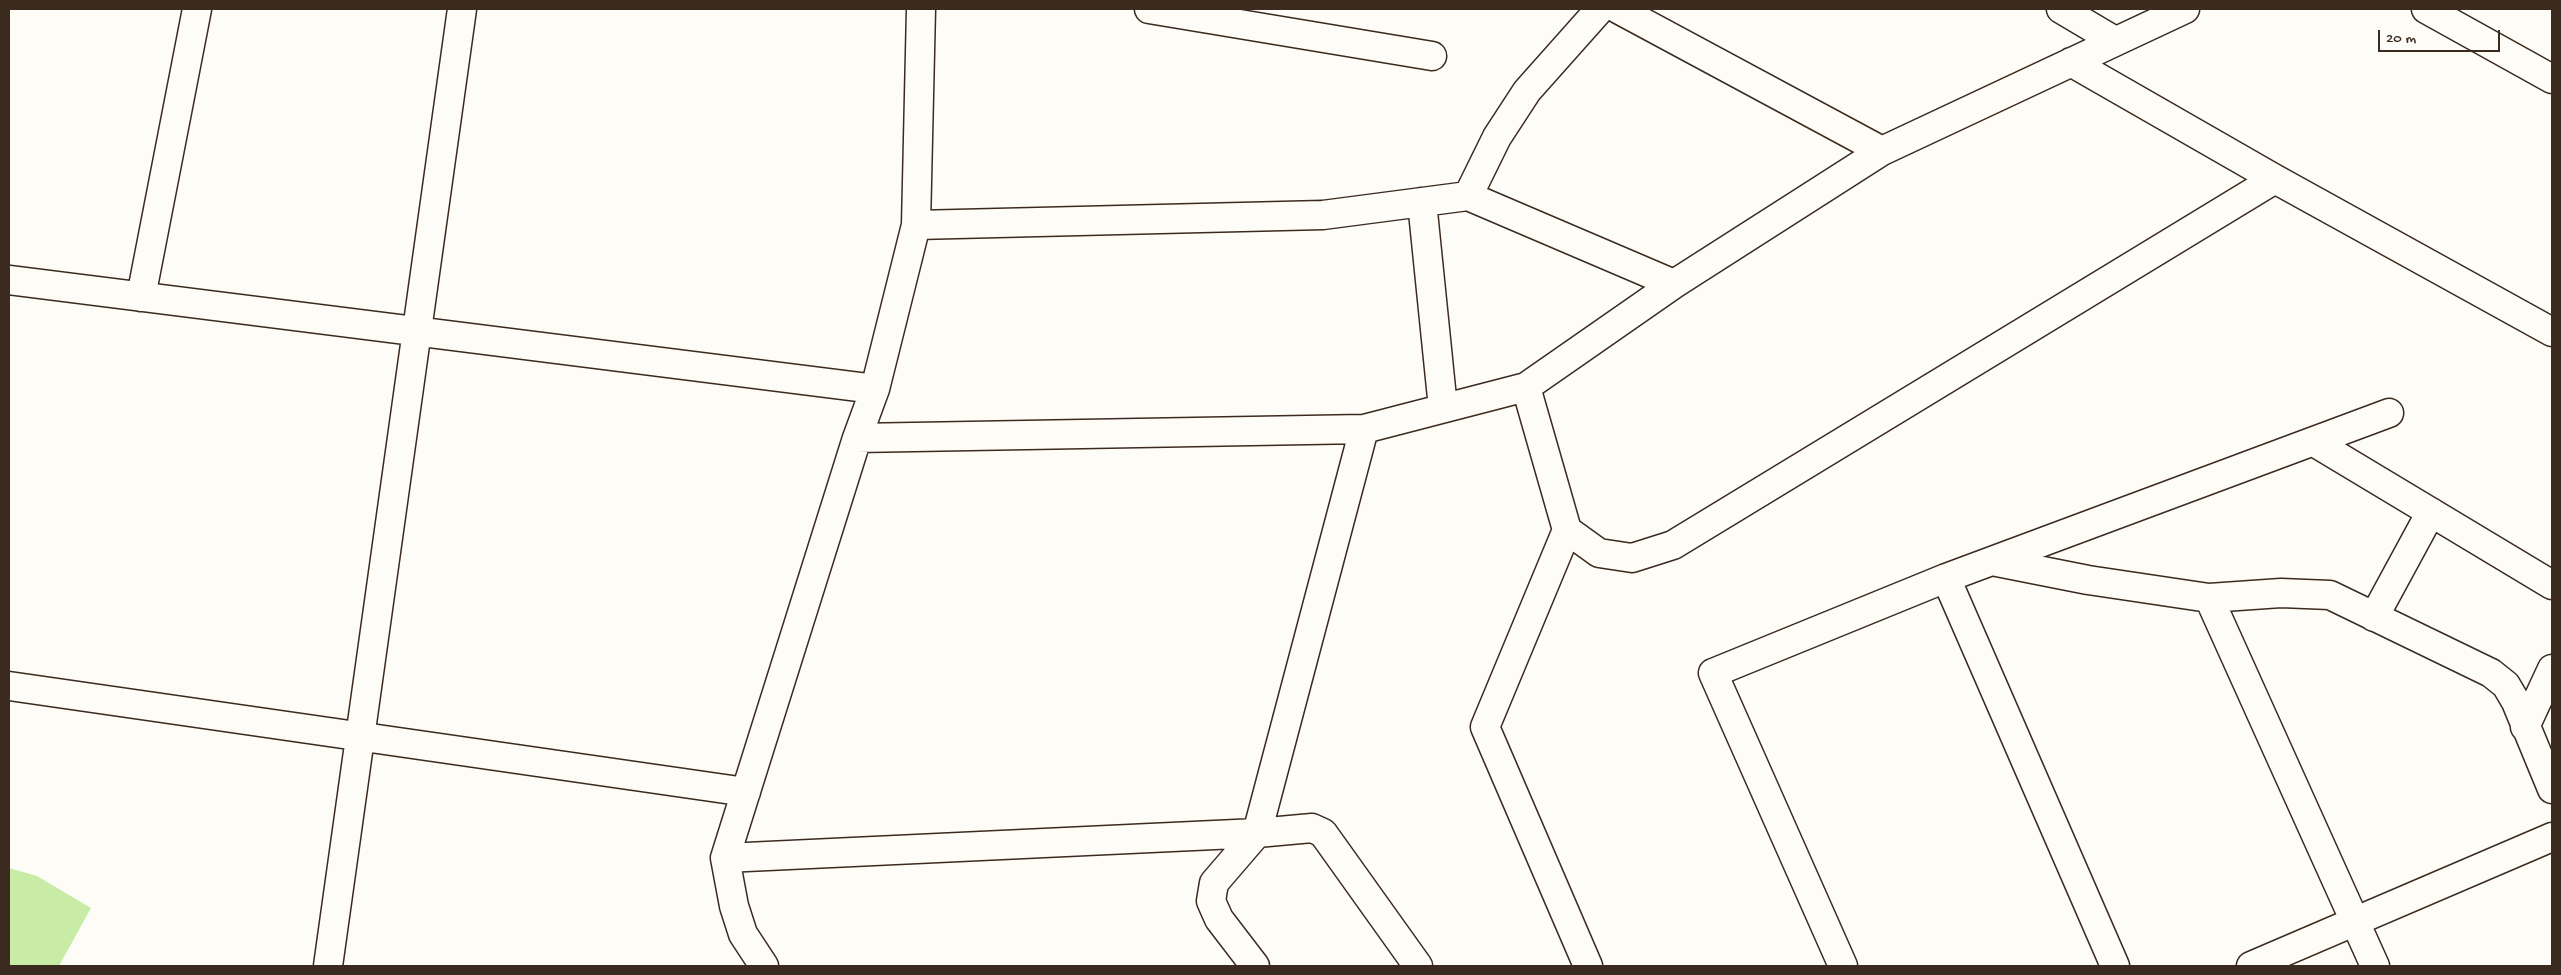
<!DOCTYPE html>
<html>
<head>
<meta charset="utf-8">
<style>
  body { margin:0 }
  #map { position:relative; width:2561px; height:975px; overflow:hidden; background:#fdfcf7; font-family:"Gochi Hand",sans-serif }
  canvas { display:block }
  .frame { position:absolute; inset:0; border:10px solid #3b2a1e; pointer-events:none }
  .scale { position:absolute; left:2378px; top:30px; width:122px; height:22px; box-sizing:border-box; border:2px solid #3b2a1e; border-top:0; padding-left:6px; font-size:15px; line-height:18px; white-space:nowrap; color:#3b2a1e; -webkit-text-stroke:4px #fdfcf7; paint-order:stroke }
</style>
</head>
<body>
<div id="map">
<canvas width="2561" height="975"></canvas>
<div class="frame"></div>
<div class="scale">20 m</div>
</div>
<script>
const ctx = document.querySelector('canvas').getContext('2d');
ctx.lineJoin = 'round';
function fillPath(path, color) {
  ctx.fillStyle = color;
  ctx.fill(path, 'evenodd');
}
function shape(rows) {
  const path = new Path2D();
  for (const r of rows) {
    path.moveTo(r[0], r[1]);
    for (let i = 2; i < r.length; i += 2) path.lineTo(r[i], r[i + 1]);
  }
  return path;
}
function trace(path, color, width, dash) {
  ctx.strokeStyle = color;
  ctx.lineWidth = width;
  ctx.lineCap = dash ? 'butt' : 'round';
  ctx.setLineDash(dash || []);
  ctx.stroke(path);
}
const green = shape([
  [9,868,37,876,91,908,59,966,9,966]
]);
const minor = shape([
  [1149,9,1432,56],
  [1618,9,1882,151],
  [2061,9,2115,41],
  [2426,9,2552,79],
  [2071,62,2275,179,2552,332],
  [1468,196,1497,137,1527,91,1600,9],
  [1422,202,1443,408],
  [916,225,1323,215,1468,196,1674,284],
  [9,280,875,389],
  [141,297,197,9],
  [1526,387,1567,530,1599,553,1632,558,1673,545,2275,179],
  [857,438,1364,429,1526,387,1674,284,1882,151,2185,9],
  [2314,442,2552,585],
  [1567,530,1485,727,1588,966],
  [1992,561,2088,580,2209,598,2281,593,2330,595,2491,673,2506,685,2516,702,2552,789],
  [1946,578,2115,966],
  [2209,598,2375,966],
  [2374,617,2431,512],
  [9,686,746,792],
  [2525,727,2552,669],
  [725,858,1257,833,1312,828,1323,833,1418,966],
  [328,966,462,9],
  [764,966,743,934,734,906,725,858,857,438,875,389,916,225,921,9],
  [1255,966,1219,919,1211,901,1214,883,1257,833,1364,429],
  [1843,966,1713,673,1946,578,2389,413],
  [2251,966,2552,837]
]);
fillPath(green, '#c8eca5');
trace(minor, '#3b2a1e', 31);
trace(minor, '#fdfcf7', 28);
</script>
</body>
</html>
